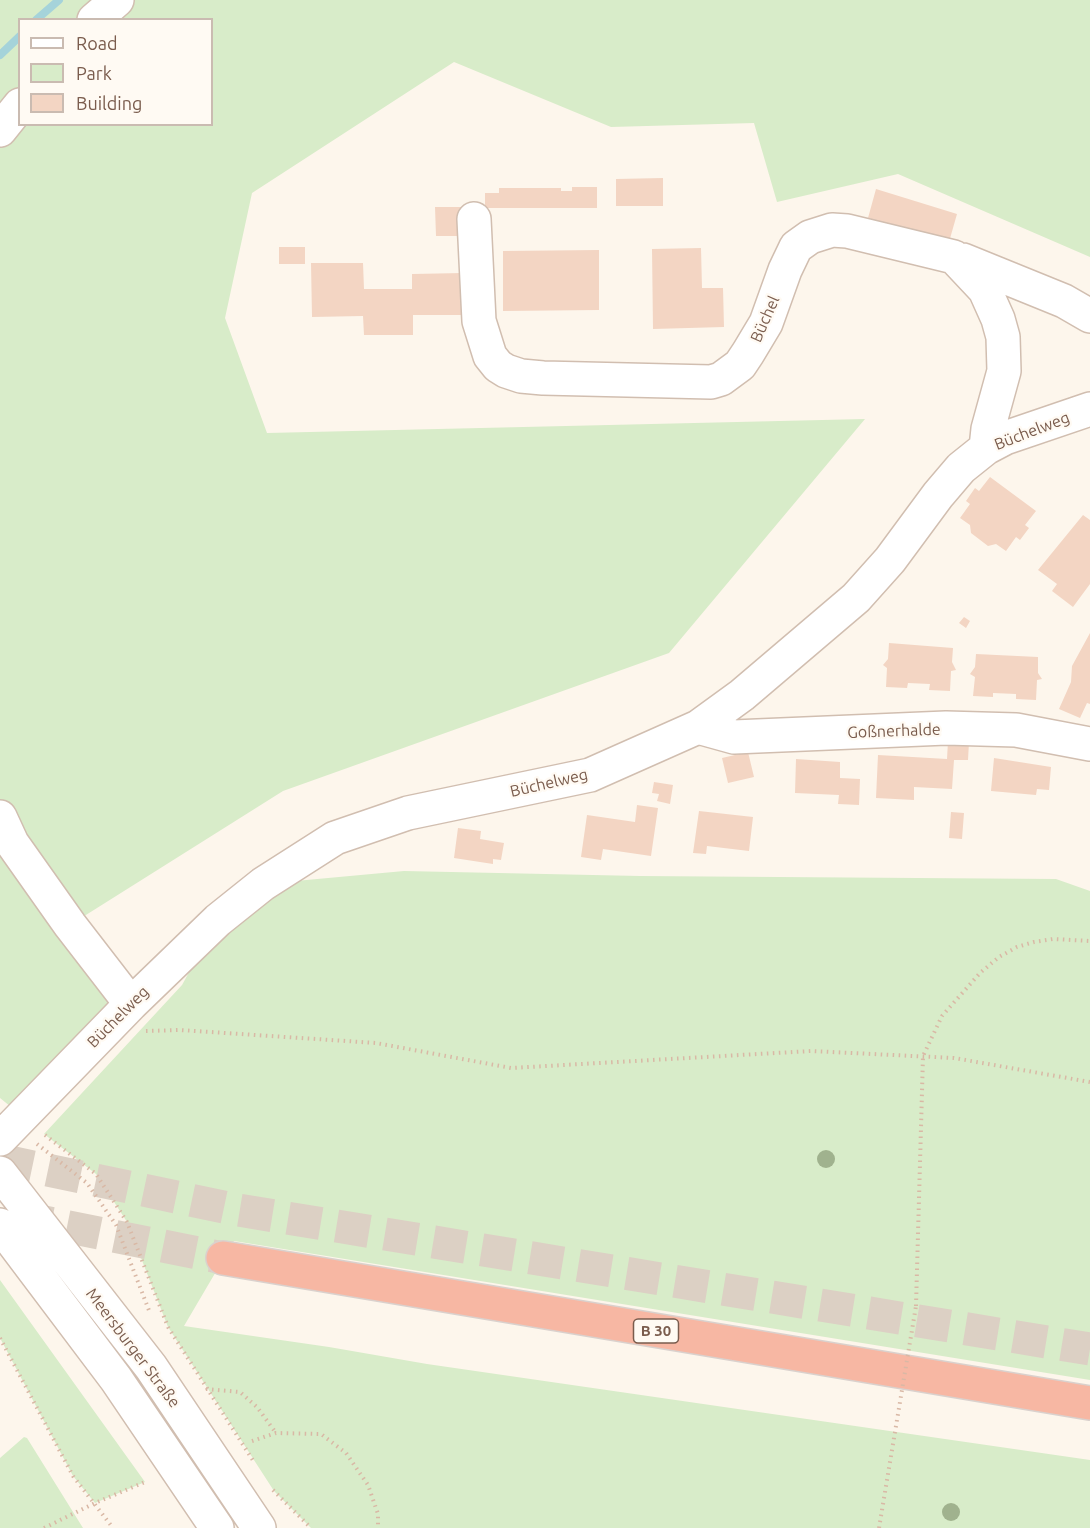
<!DOCTYPE html>
<html>
<head>
<meta charset="utf-8">
<style>
  body { margin:0 }
  #map { position:relative; width:1090px; height:1528px; overflow:hidden; background:#fdf6ec; font-family:Ubuntu,sans-serif }
  canvas { display:block }
  .legend { position:absolute; left:18px; top:18px; width:195px; height:108px; box-sizing:border-box; background:#fffaf3; border:2px solid #cabbb1; margin:0; padding:8px 10px; list-style:none; font-size:18px; color:#7a5c4d }
  .legend li { display:flex; align-items:center; gap:12px; height:30px }
  .legend b { width:30px; border:2px solid #cabbb1 }
</style>
</head>
<body>
<div id="map">
<canvas width="1090" height="1528"></canvas>
<ul class="legend">
<li><b style="height:8px;background:#fff"></b>Road</li>
<li><b style="height:16px;background:#d8ecc9"></b>Park</li>
<li><b style="height:16px;background:#f3d5c3"></b>Building</li>
</ul>
</div>
<script>
const ctx = document.querySelector('canvas').getContext('2d');
ctx.lineJoin = 'round';
function fillPath(path, color) {
  ctx.fillStyle = color;
  ctx.fill(path, 'evenodd');
}
function shape(rows) {
  const path = new Path2D();
  for (const r of rows) {
    path.moveTo(r[0], r[1]);
    for (let i = 2; i < r.length; i += 2) path.lineTo(r[i], r[i + 1]);
  }
  return path;
}
function trace(path, color, width, dash) {
  ctx.strokeStyle = color;
  ctx.lineWidth = width;
  ctx.lineCap = dash ? 'butt' : 'round';
  ctx.setLineDash(dash || []);
  ctx.stroke(path);
}
function label(font, color, halo, rows, align = 'center') {
  ctx.font = font + ' Ubuntu,sans-serif';
  ctx.lineWidth = 4.5;
  ctx.setLineDash([]);
  ctx.textBaseline = 'middle';
  ctx.strokeStyle = halo;
  ctx.fillStyle = color;
  for (const [text, x, y, turn = 0] of rows) {
    ctx.save();
    ctx.translate(x, y);
    ctx.rotate((+turn || 0) * Math.PI / 180);
    ctx.textAlign = isNaN(turn) ? turn : align;
    if (halo) ctx.strokeText(text, 0, 0);
    ctx.fillText(text, 0, 0);
    ctx.restore();
  }
}
const green = shape([
  [0,0,1090,0,1090,257,898,174,777,202,754,123,611,127,454,62,252,193,225,318,267,433,865,419,669,653,283,791,70,925,131,1004,21,1115,0,1098],
  [20,20,212,20,212,124,20,124],
  [404,871,640,876,1056,879,1090,891,1090,1380,234,1241,184,1326,329,1347,427,1364,1090,1460,1090,1528,311,1528,274,1491,168,1327,127,1222,96,1174,44,1134,182,985,218,920,263,884],
  [0,1280,145,1482,95,1503,73,1476,0,1338],
  [24,1437,27,1438,83,1528,0,1528,0,1458]
]);
const stream = shape([
  [36,20,59,0],
  [0,55,20,36]
]);
const building = shape([
  [663,178,663,206,616,206,616,179],
  [572,187,597,187,597,208,485,208,485,193,499,193,499,188,561,188,561,191,572,191],
  [876,189,957,214,949,242,868,218],
  [435,207,462,207,462,236,436,236],
  [279,247,305,247,305,264,279,264],
  [701,248,702,288,723,288,724,327,653,329,652,249],
  [599,250,599,310,503,311,503,251],
  [311,263,363,263,364,289,412,289,412,274,463,273,464,315,413,315,413,335,364,335,363,316,312,317],
  [990,477,1036,511,1025,525,1029,528,1020,540,1016,537,1006,551,996,544,988,546,971,533,970,525,960,518,970,504,966,501,975,488,979,491],
  [1083,515,1090,520,1090,584,1073,607,1052,591,1057,584,1038,570],
  [964,617,970,621,966,628,959,623],
  [1090,633,1090,704,1087,703,1080,718,1059,709,1071,682,1072,666],
  [889,643,953,648,952,662,956,670,951,671,950,691,929,690,930,684,908,683,907,688,886,687,887,668,883,665,888,659],
  [976,654,1038,657,1038,673,1042,679,1037,680,1036,700,1016,699,1016,694,993,693,993,697,973,696,975,677,970,674,975,667],
  [948,741,969,742,968,760,954,760,952,789,914,787,914,800,876,798,878,755,947,759],
  [748,752,754,777,728,783,722,758],
  [994,758,1051,767,1049,790,1037,789,1036,795,991,791],
  [796,759,840,762,840,778,860,779,859,805,838,804,839,795,795,793],
  [654,782,673,785,670,804,657,801,659,794,652,793],
  [637,805,658,808,651,856,603,849,601,860,581,857,587,815,635,822],
  [699,811,753,817,749,851,707,846,706,854,693,853],
  [951,812,964,813,962,839,949,838],
  [458,828,481,831,480,839,504,843,501,860,493,859,493,864,454,858]
]);
const highwayTunnel = shape([
  [0,1160,238,1210,1090,1349],
  [19,1217,223,1258]
]);
const path = shape([
  [146,1031,180,1030,376,1043,511,1068,811,1051,954,1058,1090,1082],
  [45,1135,96,1174,127,1222,168,1327,254,1462],
  [37,1144,87,1183,116,1225,150,1313],
  [916,1306,923,1056,942,1016,980,973,999,957,1017,947,1034,942,1053,939,1090,941],
  [0,1338,73,1476,113,1528],
  [206,1389,240,1392,257,1407,276,1433],
  [252,1441,276,1433,321,1434,346,1453,368,1485,378,1514,378,1528],
  [273,1490,311,1528],
  [44,1528,95,1503,145,1482]
]);
const minor = shape([
  [94,20,117,0],
  [0,130,20,105],
  [474,219,479,321,490,356,498,366,506,371,521,376,543,378,711,382,721,379,740,365,748,353,766,323,785,270,796,247,810,237,832,230,847,231,954,257,985,290,998,319,1003,337,1004,371,988,429,986,448],
  [963,260,1064,301,1090,316],
  [698,727,734,737,946,728,1016,730,1090,744],
  [0,817,12,843,70,925,131,1004],
  [0,1139,131,1004,218,920,263,884,335,838,408,813,590,775,698,727,742,695,856,598,890,560,938,495,961,468,986,448,1005,438,1090,409],
  [0,1173,151,1367,259,1528],
  [0,1225,116,1379,217,1528]
]);
const highway = shape([
  [223,1258,1090,1403]
]);
const pathBridge = shape([
  [879,1528,916,1306]
]);
const trees = [
  [826,1159],
  [951,1512]
];
const shields = [
  [656,1331,45]
];
const shieldNames = [
  ["B 30",656,1331]
];
const streetNames = [
  ["Büchel",765,319,-66],
  ["Büchelweg",1032,431,-21],
  ["Goßnerhalde",894,731,-2],
  ["Büchelweg",549,783,-13],
  ["Büchelweg",118,1017,-45],
  ["Meersburger Straße",133,1348,53]
];
fillPath(green, '#d8ecc9');
trace(stream, '#a5d3da', 8);
fillPath(building, '#f3d5c3');
trace(highwayTunnel, '#dcd0c4', 33, [33, 16]);
trace(minor, '#d1beb0', 36);
trace(highway, '#dad1cd', 36);
trace(path, '#d9b8a5', 4, [1.5, 4.5]);
trace(minor, '#fff', 33);
trace(highway, '#f7b7a3', 33);
trace(pathBridge, '#d9b8a5', 4, [1.5, 4.5]);
ctx.fillStyle = '#a0b28e';
for (const [x, y] of trees) {
  ctx.beginPath();
  ctx.arc(x, y, 9, 0, 2 * Math.PI);
  ctx.fill();
}
for (const [x, y, w] of shields) {
  const box = new Path2D();
  box.roundRect(x - w / 2, y - 12, w, 24, 4.5);
  ctx.fillStyle = '#fffaf3';
  ctx.fill(box);
  trace(box, '#7a5c4d', 1.5);
}
label('bold 15px', '#7a5c4d', null, shieldNames);
label('16px', '#7a5c4d', '#fffaf3', streetNames);
</script>
</body>
</html>
